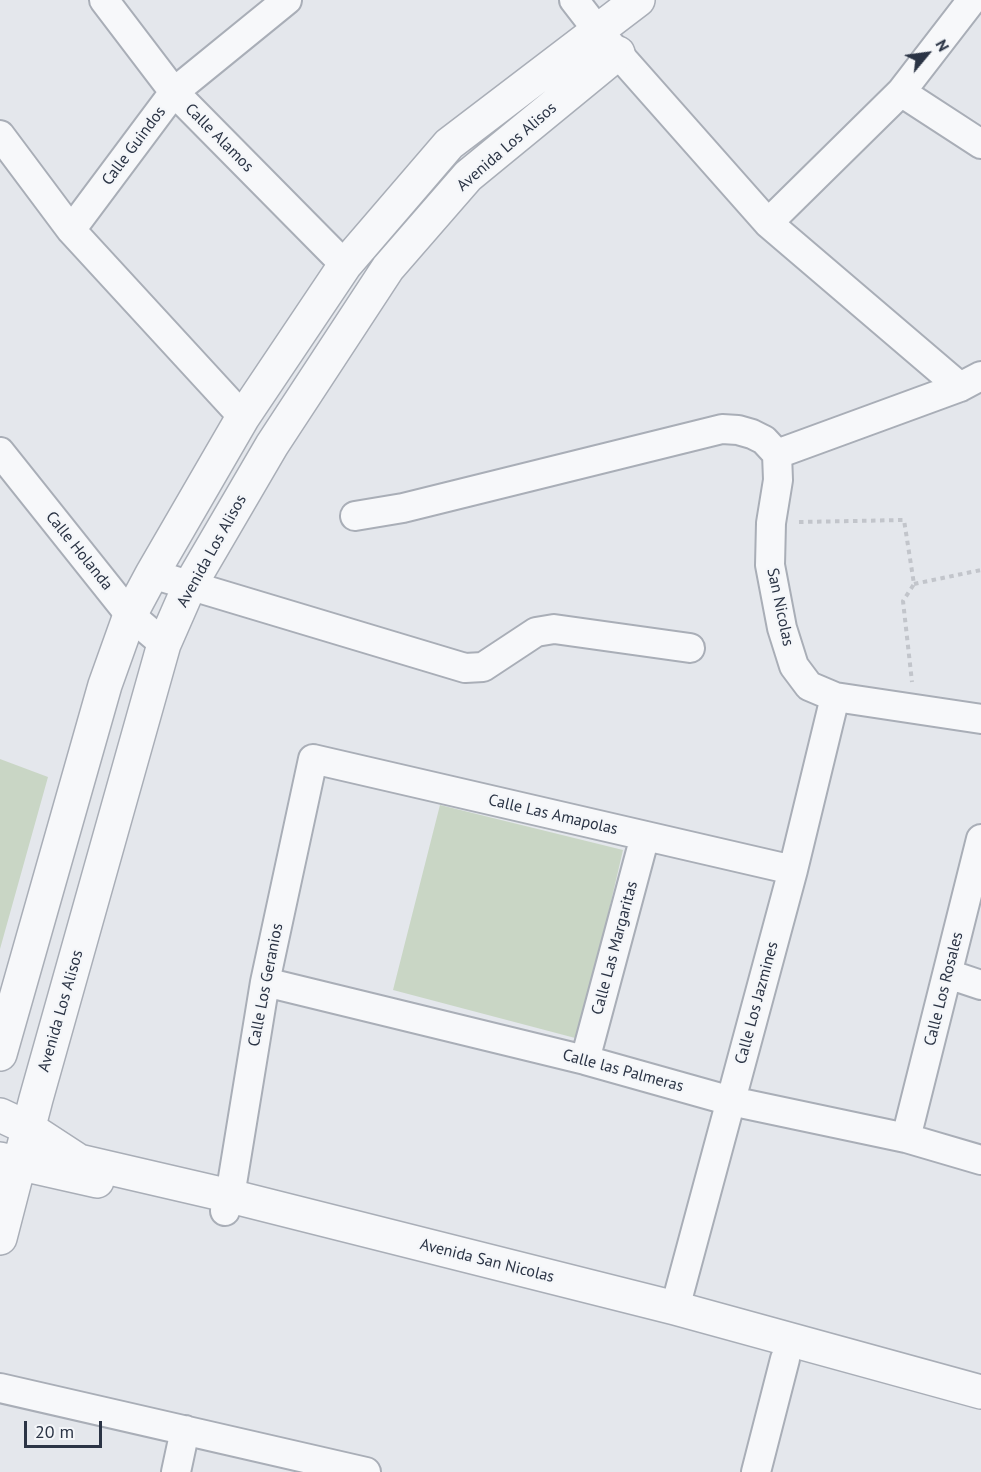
<!DOCTYPE html>
<html>
<head>
<meta charset="utf-8">
<style>
  body { margin:0 }
  #map { position:relative; width:981px; height:1472px; overflow:hidden; background:#e4e7ec; font-family:"PT Sans",sans-serif }
  canvas { display:block }
  .north { position:absolute; left:897px; top:24px; width:60px; height:60px; -webkit-text-stroke:4px #f4f6f9; paint-order:stroke; rotate:61deg; font-size:16px; font-weight:700; line-height:24px; text-align:center; color:#2b3445 }
  .north::after { content:''; display:block; margin:auto; width:21px; height:27px; background:#2b3445; clip-path:polygon(50% 0,100% 100%,50% 72%,0 100%) }
  .scale { position:absolute; left:24px; top:1421px; width:78px; height:27px; box-sizing:border-box; border:3px solid #2b3445; border-top:0; padding-left:8px; font-size:18px; line-height:21px; white-space:nowrap; color:#2b3445; -webkit-text-stroke:4px #f4f6f9; paint-order:stroke }
</style>
</head>
<body>
<div id="map">
<canvas width="981" height="1472"></canvas>
<div class="north">N</div>
<div class="scale">20 m</div>
</div>
<script>
const ctx = document.querySelector('canvas').getContext('2d');
ctx.lineJoin = 'round';
function fillPath(path, color) {
  ctx.fillStyle = color;
  ctx.fill(path, 'evenodd');
}
function shape(rows) {
  const path = new Path2D();
  for (const r of rows) {
    path.moveTo(r[0], r[1]);
    for (let i = 2; i < r.length; i += 2) path.lineTo(r[i], r[i + 1]);
  }
  return path;
}
function trace(path, color, width, dash) {
  ctx.strokeStyle = color;
  ctx.lineWidth = width;
  ctx.lineCap = dash ? 'butt' : 'round';
  ctx.setLineDash(dash || []);
  ctx.stroke(path);
}
function label(font, color, halo, rows, align = 'center') {
  ctx.font = font + ' "PT Sans",sans-serif';
  ctx.lineWidth = 4.5;
  ctx.setLineDash([]);
  ctx.textBaseline = 'middle';
  ctx.strokeStyle = halo;
  ctx.fillStyle = color;
  for (const [text, x, y, turn = 0] of rows) {
    ctx.save();
    ctx.translate(x, y);
    ctx.rotate((+turn || 0) * Math.PI / 180);
    ctx.textAlign = isNaN(turn) ? turn : align;
    if (halo) ctx.strokeText(text, 0, 0);
    ctx.fillText(text, 0, 0);
    ctx.restore();
  }
}
const green = shape([
  [0,759,48,777,0,949],
  [440,805,623,850,579,1039,393,990]
]);
const path = shape([
  [799,522,904,520,914,584,903,601,912,682],
  [914,584,981,570]
]);
const minor = shape([
  [104,0,174,92,345,265],
  [574,0,598,31,768,223,960,387],
  [901,92,981,144],
  [0,135,71,230,243,417],
  [768,223,901,92,972,0],
  [71,230,174,92,287,0],
  [0,452,130,615,164,644],
  [777,454,778,480,771,523,770,565,782,628,794,666,809,686,835,697,981,719],
  [355,516,403,508,722,429,738,430,752,434,764,440,777,454,960,387,981,376],
  [152,574,465,668,483,667,536,632,554,629,690,648],
  [948,974,981,985],
  [265,982,585,1060,731,1101,906,1138,981,1160],
  [585,1060,645,836],
  [906,1138,981,839],
  [225,1211,230,1196,265,982,313,759,793,870],
  [675,1308,793,870,835,697],
  [0,1388,366,1472],
  [176,1472,185,1430],
  [756,1472,785,1359]
]);
const tertiary = shape([
  [0,1054,105,685,130,615,152,574,243,417,345,265,449,144,638,0],
  [0,1115,30,1129,79,1161,230,1196,675,1308,981,1392],
  [0,1159,97,1181],
  [0,1238,36,1099,164,644,189,587,272,445,388,268,468,176,618,53]
]);
const streetNames = [
  ["Calle Alamos",219,138,45],
  ["Calle Guindos",134,146,-53],
  ["Avenida Los Alisos",507,147,-41],
  ["Calle Holanda",79,551,51],
  ["Avenida Los Alisos",212,551,-61],
  ["San Nicolas",780,607,78],
  ["Calle Las Amapolas",553,815,13],
  ["Calle Las Margaritas",615,948,-75],
  ["Calle Los Geranios",266,985,-79],
  ["Calle Los Rosales",944,989,-76],
  ["Calle Los Jazmines",757,1003,-75],
  ["Avenida Los Alisos",61,1011,-74],
  ["Calle las Palmeras",623,1071,15],
  ["Avenida San Nicolas",487,1261,14]
];
fillPath(green, '#c9d6c5');
trace(minor, '#a9aeb7', 32);
trace(tertiary, '#a9aeb7', 36);
trace(path, '#c2c5cb', 4, [4.5, 4.5]);
trace(minor, '#f7f8fa', 28);
trace(tertiary, '#f7f8fa', 33);
label('16px', '#2b3445', '#f4f6f9', streetNames);
</script>
</body>
</html>
